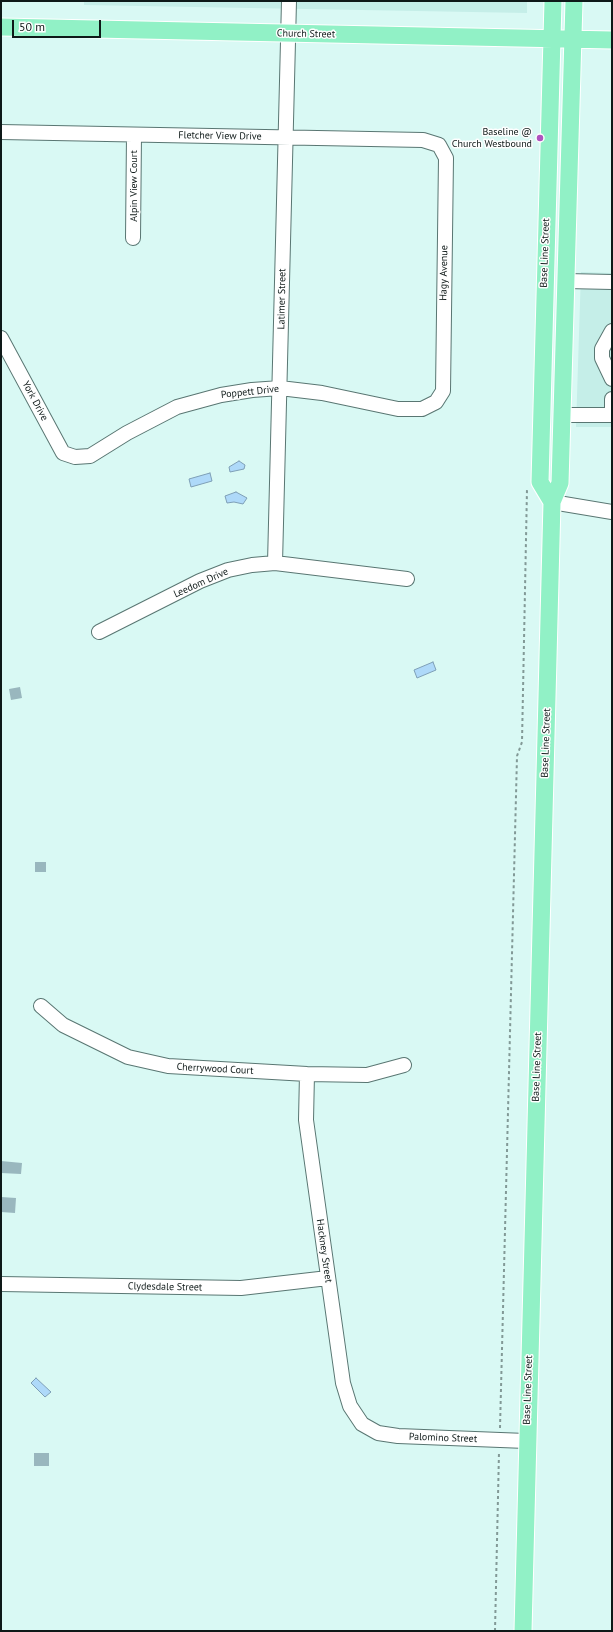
<!DOCTYPE html>
<html>
<head>
<meta charset="utf-8">
<style>
  body { margin:0 }
  #map { position:relative; width:613px; height:1632px; overflow:hidden; background:#d9f9f4; font-family:"PT Sans",sans-serif }
  canvas { display:block }
  .frame { position:absolute; inset:0; border:2px solid #0e1918; pointer-events:none }
  .scale { position:absolute; left:12px; top:20px; width:89px; height:18px; box-sizing:border-box; border:2px solid #0e1918; border-top:0; padding-left:5px; font-size:12px; line-height:14px; white-space:nowrap; color:#0e1918; -webkit-text-stroke:3px #fefefe; paint-order:stroke }
</style>
</head>
<body>
<div id="map">
<canvas width="613" height="1632"></canvas>
<div class="frame"></div>
<div class="scale">50 m</div>
</div>
<script>
const ctx = document.querySelector('canvas').getContext('2d');
ctx.lineJoin = 'round';
function fillPath(path, color) {
  ctx.fillStyle = color;
  ctx.fill(path, 'evenodd');
}
function shape(rows) {
  const path = new Path2D();
  for (const r of rows) {
    path.moveTo(r[0], r[1]);
    for (let i = 2; i < r.length; i += 2) path.lineTo(r[i], r[i + 1]);
  }
  return path;
}
function trace(path, color, width, dash) {
  ctx.strokeStyle = color;
  ctx.lineWidth = width;
  ctx.lineCap = dash ? 'butt' : 'round';
  ctx.setLineDash(dash || []);
  ctx.stroke(path);
}
function label(font, color, halo, rows, align = 'center') {
  ctx.font = font + ' "PT Sans",sans-serif';
  ctx.lineWidth = 3;
  ctx.setLineDash([]);
  ctx.textBaseline = 'middle';
  ctx.strokeStyle = halo;
  ctx.fillStyle = color;
  for (const [text, x, y, turn = 0] of rows) {
    ctx.save();
    ctx.translate(x, y);
    ctx.rotate((+turn || 0) * Math.PI / 180);
    ctx.textAlign = isNaN(turn) ? turn : align;
    if (halo) ctx.strokeText(text, 0, 0);
    ctx.fillText(text, 0, 0);
    ctx.restore();
  }
}
const built = shape([
  [84,1,527,1,527,13,84,5],
  [581,272,612,273,612,427,576,427]
]);
const water = shape([
  [239,461,245,465,244,469,230,472,229,467,239,461],
  [210,473,212,481,191,487,189,479,210,473],
  [236,492,247,498,243,504,234,502,227,503,225,496,236,492],
  [433,662,436,670,417,678,414,670,433,662],
  [36,1378,51,1392,45,1397,31,1383,36,1378]
]);
const building = shape([
  [20,687,22,698,11,700,9,689],
  [35,862,46,862,46,872,35,872],
  [1,1161,22,1163,21,1174,1,1173],
  [1,1197,16,1198,15,1213,1,1212],
  [34,1453,49,1453,49,1466,34,1466]
]);
const path = shape([
  [500,1428,517,756,522,742,527,489],
  [495,1631,499,1452]
]);
const minor = shape([
  [1,132,423,140,439,145,446,158,443,391,436,402,422,409,398,409,322,393,280,388,252,390,221,395,177,407,127,433,90,456,75,457,63,453,1,338],
  [133,238,134,135],
  [566,281,612,282],
  [612,331,602,349,602,358,612,379],
  [562,415,612,415],
  [612,415,612,399],
  [552,502,612,512],
  [275,563,289,1],
  [99,632,200,581,228,570,252,565,275,563,407,579],
  [41,1006,63,1025,128,1057,168,1066,307,1074,367,1075,404,1065],
  [307,1074,306,1120,343,1383,350,1406,362,1424,378,1433,398,1436,526,1441],
  [1,1284,241,1288,328,1278]
]);
const major = shape([
  [1,27,612,40],
  [552,502,540,482,553,1],
  [523,1631,552,502,560,483,574,1]
]);
const markers = [
  [540,138,4,"#ae53bf"]
];
const streetNames = [
  ["Church Street",306,34,1],
  ["Fletcher View Drive",220,136,1],
  ["Alpin View Court",134,186,-90],
  ["Base Line Street",545,253,-88],
  ["Hagy Avenue",444,273,-89],
  ["Latimer Street",282,299,-89],
  ["Poppett Drive",250,392,-6],
  ["York Drive",35,401,62],
  ["Leedom Drive",201,583,-24],
  ["Base Line Street",546,743,-88],
  ["Base Line Street",537,1067,-88],
  ["Cherrywood Court",215,1069,3],
  ["Hackney Street",324,1251,82],
  ["Clydesdale Street",165,1287,1],
  ["Base Line Street",528,1390,-88],
  ["Palomino Street",443,1438,2]
];
const poiNames = [
  ["Baseline @",532,132],
  ["Church Westbound",532,144]
];
fillPath(built, '#c5eee8');
fillPath(water, '#aed9f9');
trace(water, '#7e9fb6', 1);
fillPath(building, '#99b7be');
trace(minor, '#597672', 16);
trace(major, '#fff', 19);
trace(path, '#829996', 2, [3, 3]);
trace(minor, '#fff', 14);
trace(major, '#91f1c6', 17);
for (const [x, y, r, color] of markers) {
  const dot = new Path2D();
  dot.arc(x, y, r, 0, 2 * Math.PI);
  ctx.fillStyle = color;
  ctx.fill(dot);
  trace(dot, '#fefefe', 1.5);
}
label('10px', '#0e1918', '#fefefe', streetNames);
label('10px', '#0e1918', '#fefefe', poiNames, 'right');
</script>
</body>
</html>
